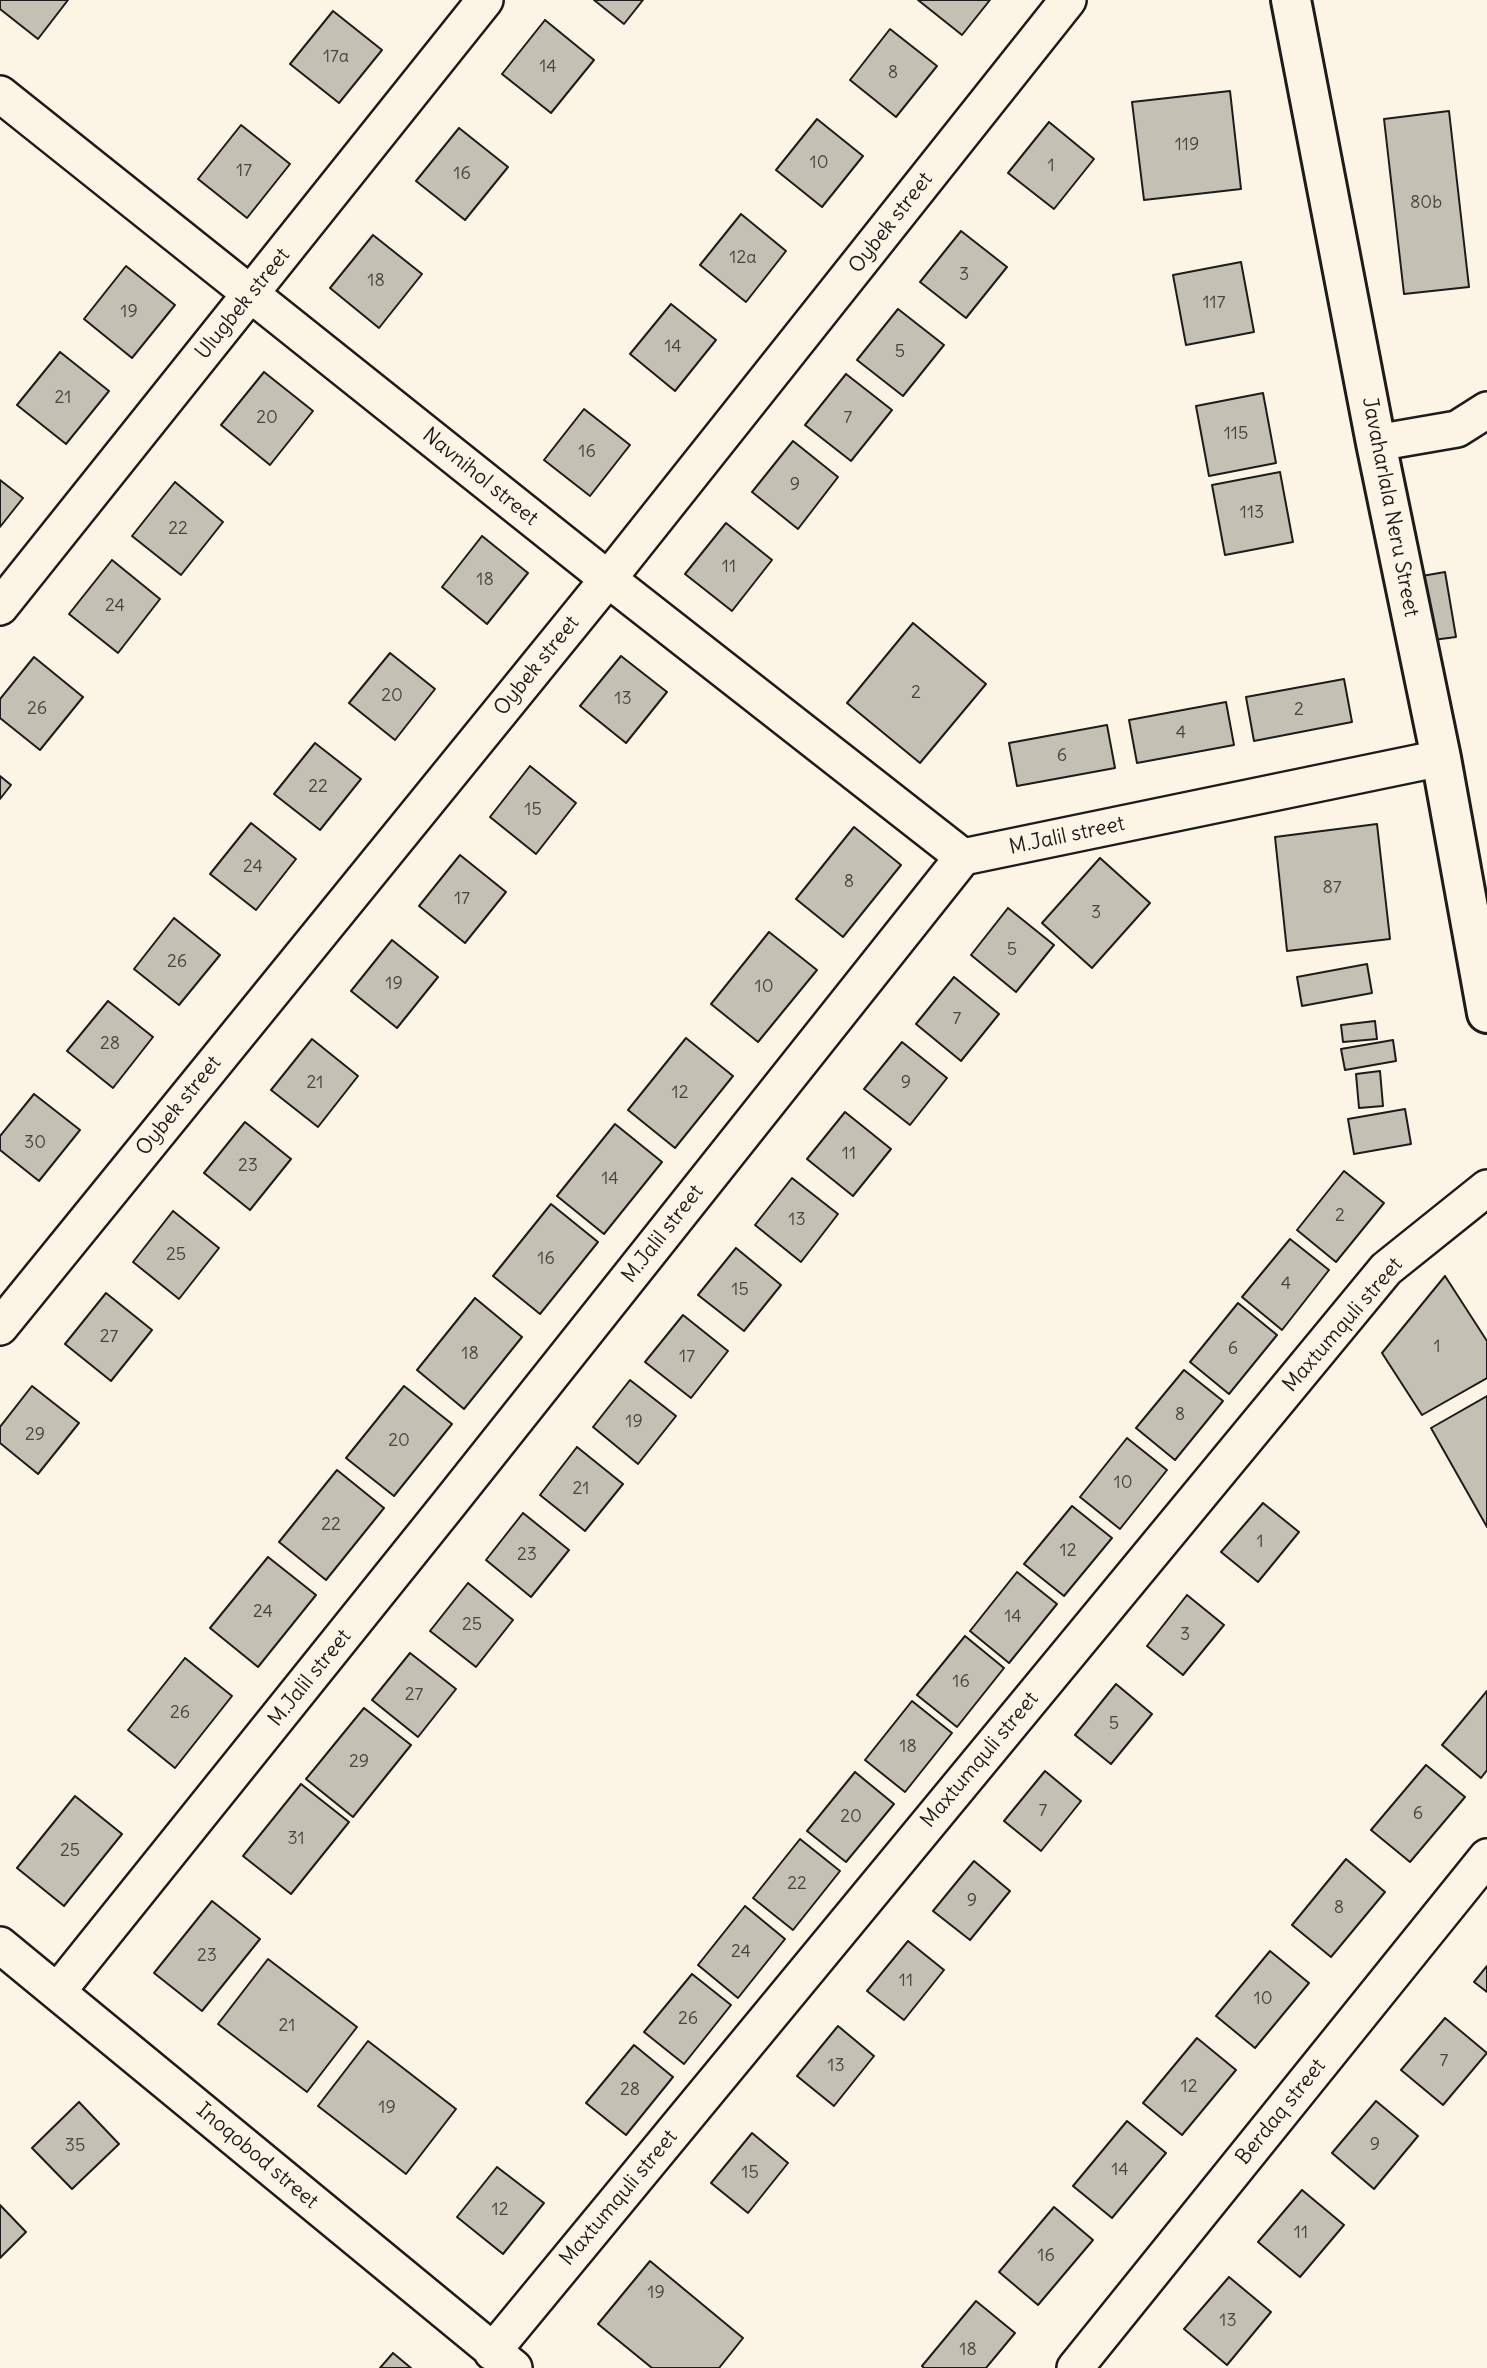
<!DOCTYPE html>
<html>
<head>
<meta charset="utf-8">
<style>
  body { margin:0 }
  canvas { display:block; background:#fcf5e5 }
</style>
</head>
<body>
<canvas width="1487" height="2368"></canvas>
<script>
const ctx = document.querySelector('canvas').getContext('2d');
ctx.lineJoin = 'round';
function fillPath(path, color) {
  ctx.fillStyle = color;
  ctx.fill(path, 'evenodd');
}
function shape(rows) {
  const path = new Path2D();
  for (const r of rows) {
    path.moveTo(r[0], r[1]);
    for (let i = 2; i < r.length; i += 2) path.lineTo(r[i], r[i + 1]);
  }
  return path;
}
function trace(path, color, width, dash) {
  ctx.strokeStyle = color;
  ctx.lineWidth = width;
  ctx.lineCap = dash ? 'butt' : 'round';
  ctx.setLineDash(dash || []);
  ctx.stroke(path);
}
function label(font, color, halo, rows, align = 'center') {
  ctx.font = font + ' Delius,sans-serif';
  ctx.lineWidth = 5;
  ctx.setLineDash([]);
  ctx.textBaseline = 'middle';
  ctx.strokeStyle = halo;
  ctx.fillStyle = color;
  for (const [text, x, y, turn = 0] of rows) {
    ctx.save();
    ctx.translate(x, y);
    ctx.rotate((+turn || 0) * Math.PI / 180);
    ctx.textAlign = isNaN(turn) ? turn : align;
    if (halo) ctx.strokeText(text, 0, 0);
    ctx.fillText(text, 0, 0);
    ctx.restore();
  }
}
const building = shape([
  [0,0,68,0,38,39,0,9,0,0],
  [594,0,643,0,624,24,594,0],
  [918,0,990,0,962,35,918,0],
  [333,11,382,50,339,103,290,64,333,11],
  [545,20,594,60,551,113,502,74,545,20],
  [890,29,937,66,896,117,850,80,890,29],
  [1230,91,1241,189,1144,200,1132,102,1230,91],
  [1449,111,1469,287,1404,294,1384,119,1449,111],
  [817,119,863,156,822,207,776,170,817,119],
  [1049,122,1094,159,1054,209,1008,173,1049,122],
  [241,125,290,164,247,218,198,179,241,125],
  [459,128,508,167,465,220,416,181,459,128],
  [741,214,786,251,746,302,700,265,741,214],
  [961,231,1007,267,966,318,920,282,961,231],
  [373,235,422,274,379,328,330,288,373,235],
  [1241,262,1254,332,1186,345,1173,275,1241,262],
  [126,266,175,305,132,358,84,319,126,266],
  [671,304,716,340,675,391,630,354,671,304],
  [898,309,944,345,903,396,857,360,898,309],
  [60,352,109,391,66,444,17,405,60,352],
  [264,372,313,411,270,465,221,425,264,372],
  [846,374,892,410,851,461,805,425,846,374],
  [1263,393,1276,463,1209,476,1196,406,1263,393],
  [584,409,630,445,590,496,544,460,584,409],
  [793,441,838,477,798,529,752,492,793,441],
  [1280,472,1293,542,1225,555,1212,485,1280,472],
  [0,480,23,498,0,527,0,480],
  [175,482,223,522,181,575,132,536,175,482],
  [726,523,772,560,732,611,685,574,726,523],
  [482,536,528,573,487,624,442,587,482,536],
  [112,560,160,599,118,653,69,614,112,560],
  [1445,572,1456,637,1433,640,1422,576,1445,572],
  [913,623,986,684,920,763,847,703,913,623],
  [390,653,435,689,395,740,349,703,390,653],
  [621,656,667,692,626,743,580,706,621,656],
  [34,657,83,697,40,750,0,718,0,699,34,657],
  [1344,679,1352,722,1254,741,1246,697,1344,679],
  [1226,702,1234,745,1137,763,1129,720,1226,702],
  [1107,725,1115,768,1017,786,1009,743,1107,725],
  [315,743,361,779,320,830,274,794,315,743],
  [530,766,576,803,536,854,490,817,530,766],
  [0,776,11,785,0,799,0,776],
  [251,823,296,859,256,910,210,874,251,823],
  [1377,824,1390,939,1287,951,1275,837,1377,824],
  [854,827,901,865,843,937,796,899,854,827],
  [460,855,506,892,465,943,419,906,460,855],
  [1100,858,1150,903,1092,968,1042,923,1100,858],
  [1008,908,1054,945,1016,992,971,955,1008,908],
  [174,918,220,955,179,1005,134,969,174,918],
  [769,932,817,970,758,1042,711,1004,769,932],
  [392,940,438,977,397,1028,351,991,392,940],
  [1367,964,1372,993,1302,1006,1297,977,1367,964],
  [954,977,999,1014,961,1061,916,1024,954,977],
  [108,1001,153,1037,113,1088,67,1051,108,1001],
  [1375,1021,1377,1039,1343,1042,1341,1025,1375,1021],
  [686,1038,733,1076,675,1148,628,1110,686,1038],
  [312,1039,358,1076,318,1127,271,1090,312,1039],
  [1393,1040,1396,1061,1345,1070,1341,1049,1393,1040],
  [902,1042,947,1078,910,1125,864,1089,902,1042],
  [1380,1071,1383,1106,1359,1108,1356,1074,1380,1071],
  [34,1094,80,1130,39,1181,0,1150,0,1136,34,1094],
  [1405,1109,1411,1144,1354,1154,1348,1119,1405,1109],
  [845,1112,891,1149,853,1196,807,1159,845,1112],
  [245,1122,291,1159,250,1210,204,1173,245,1122],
  [615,1124,662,1162,604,1234,557,1196,615,1124],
  [1344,1171,1384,1203,1336,1262,1297,1230,1344,1171],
  [792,1178,838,1214,801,1262,755,1225,792,1178],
  [551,1204,598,1242,540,1314,493,1276,551,1204],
  [173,1211,219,1248,179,1299,133,1262,173,1211],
  [1290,1239,1329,1270,1282,1330,1242,1297,1290,1239],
  [736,1248,781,1285,744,1331,698,1295,736,1248],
  [1445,1276,1487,1341,1487,1378,1422,1415,1382,1353,1445,1276],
  [106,1293,152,1330,111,1381,65,1344,106,1293],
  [475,1298,522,1337,464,1409,417,1370,475,1298],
  [1238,1303,1277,1335,1229,1394,1190,1362,1238,1303],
  [683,1315,728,1351,691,1398,645,1362,683,1315],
  [1184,1370,1223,1401,1175,1460,1136,1428,1184,1370],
  [630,1380,676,1416,638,1464,593,1427,630,1380],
  [32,1386,79,1423,38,1474,0,1443,0,1427,32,1386],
  [404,1386,452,1424,394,1496,346,1458,404,1386],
  [1487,1396,1487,1527,1431,1428,1487,1396],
  [1127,1438,1167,1470,1120,1529,1080,1497,1127,1438],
  [577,1447,623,1484,585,1531,540,1495,577,1447],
  [337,1470,384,1508,326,1580,279,1542,337,1470],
  [1263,1503,1299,1532,1258,1582,1221,1552,1263,1503],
  [1072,1506,1112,1538,1064,1596,1024,1564,1072,1506],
  [523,1513,569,1550,531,1597,486,1560,523,1513],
  [268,1557,316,1595,258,1667,210,1628,268,1557],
  [1017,1572,1057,1604,1009,1663,970,1631,1017,1572],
  [468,1583,513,1620,476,1667,430,1631,468,1583],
  [1187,1595,1224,1625,1183,1675,1147,1646,1187,1595],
  [965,1636,1004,1668,957,1727,917,1695,965,1636],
  [410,1653,456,1689,418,1737,372,1700,410,1653],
  [185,1658,232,1696,175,1768,128,1730,185,1658],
  [1116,1684,1152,1714,1111,1764,1075,1735,1116,1684],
  [1487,1691,1487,1770,1481,1778,1442,1745,1487,1691],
  [912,1701,952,1733,905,1792,865,1760,912,1701],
  [364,1708,411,1745,353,1817,306,1779,364,1708],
  [1426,1765,1465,1797,1410,1862,1371,1830,1426,1765],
  [1045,1771,1081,1801,1041,1851,1004,1821,1045,1771],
  [855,1772,894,1804,846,1862,807,1831,855,1772],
  [301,1784,349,1822,291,1894,243,1856,301,1784],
  [75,1796,122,1834,64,1906,17,1868,75,1796],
  [800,1839,840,1871,793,1930,753,1898,800,1839],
  [1346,1859,1385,1892,1331,1957,1292,1925,1346,1859],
  [974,1861,1010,1891,970,1940,933,1911,974,1861],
  [212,1901,260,1939,202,2011,154,1973,212,1901],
  [745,1906,785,1939,738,1998,698,1965,745,1906],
  [908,1941,944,1970,904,2020,867,1991,908,1941],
  [1270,1951,1309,1983,1255,2048,1216,2016,1270,1951],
  [268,1959,357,2027,307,2092,218,2024,268,1959],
  [1487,1966,1487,1992,1474,1982,1487,1966],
  [692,1974,731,2005,684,2064,644,2032,692,1974],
  [1445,2018,1487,2053,1443,2105,1401,2070,1445,2018],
  [838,2026,874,2056,834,2106,797,2076,838,2026],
  [1197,2038,1236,2070,1182,2135,1143,2103,1197,2038],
  [368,2041,456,2109,406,2174,318,2106,368,2041],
  [634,2045,673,2077,626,2135,586,2103,634,2045],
  [1376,2101,1418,2136,1374,2189,1332,2153,1376,2101],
  [79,2102,119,2144,72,2189,32,2148,79,2102],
  [1127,2121,1166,2153,1112,2218,1073,2186,1127,2121],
  [752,2133,788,2163,748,2213,711,2183,752,2133],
  [497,2167,544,2203,503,2254,457,2217,497,2167],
  [1302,2190,1344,2225,1300,2277,1258,2242,1302,2190],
  [0,2205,26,2232,0,2258,0,2205],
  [1054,2207,1093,2240,1038,2305,999,2272,1054,2207],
  [650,2261,743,2338,719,2368,652,2368,598,2324,650,2261],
  [1229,2277,1271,2312,1227,2365,1184,2329,1229,2277],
  [976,2301,1015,2333,986,2368,924,2368,922,2366,976,2301],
  [393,2353,411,2368,380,2368,393,2353]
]);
const street = shape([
  [0,94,608,579,963,857],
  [1376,443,1457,429,1487,410],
  [0,607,485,0],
  [0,1327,608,579,1068,0],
  [0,1945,514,2368],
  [57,1992,448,1505,963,857,1441,758],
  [492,2352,1386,1269,1487,1188],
  [1075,2368,1487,1857]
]);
const secondary = shape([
  [1291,0,1376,443,1441,758,1487,1013]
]);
const numberNames = [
  ["17a",336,57],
  ["14",548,67],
  ["8",893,73],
  ["119",1187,145],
  ["10",819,163],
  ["1",1051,166],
  ["17",244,171],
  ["16",462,174],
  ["80b",1426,203],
  ["12a",743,258],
  ["3",964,275],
  ["18",376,281],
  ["117",1214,303],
  ["19",129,312],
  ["14",673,347],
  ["5",900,352],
  ["21",63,398],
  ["20",267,418],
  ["7",848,418],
  ["115",1236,434],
  ["16",587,452],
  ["9",795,485],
  ["113",1252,513],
  ["22",178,529],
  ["11",729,567],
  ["18",485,580],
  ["24",115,606],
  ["2",916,693],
  ["20",392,696],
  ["13",623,699],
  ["26",37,709],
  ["2",1299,710],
  ["4",1181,733],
  ["6",1062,756],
  ["22",318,787],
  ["15",533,810],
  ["24",253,867],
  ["8",849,882],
  ["87",1332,888],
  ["17",462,899],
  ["3",1096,913],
  ["5",1012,950],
  ["26",177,962],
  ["19",394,984],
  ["10",764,987],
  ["7",957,1019],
  ["28",110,1044],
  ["21",315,1083],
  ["9",906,1083],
  ["12",680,1093],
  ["30",35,1143],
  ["11",849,1154],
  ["23",248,1166],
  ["14",610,1179],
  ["2",1340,1216],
  ["13",797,1220],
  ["25",176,1255],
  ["16",546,1259],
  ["4",1286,1284],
  ["15",740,1290],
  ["27",109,1337],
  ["1",1437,1347],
  ["6",1233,1349],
  ["18",470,1354],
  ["17",687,1357],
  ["8",1180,1415],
  ["19",634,1422],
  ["29",35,1435],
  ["20",399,1441],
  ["10",1123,1483],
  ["21",581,1489],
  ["22",331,1525],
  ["1",1260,1542],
  ["12",1068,1551],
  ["23",527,1555],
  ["24",263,1612],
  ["14",1013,1617],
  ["25",472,1625],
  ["3",1185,1635],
  ["16",961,1682],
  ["27",414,1695],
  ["26",180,1713],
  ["5",1114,1724],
  ["18",908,1747],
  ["29",359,1762],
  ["7",1043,1811],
  ["6",1418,1814],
  ["20",851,1817],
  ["31",296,1839],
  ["25",70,1851],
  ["22",797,1884],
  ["9",972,1901],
  ["8",1339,1908],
  ["24",741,1952],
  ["23",207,1956],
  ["11",906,1981],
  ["10",1263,1999],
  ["26",688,2019],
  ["21",287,2026],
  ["7",1444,2061],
  ["13",836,2066],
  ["12",1189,2087],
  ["28",630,2090],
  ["19",387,2108],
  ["9",1375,2145],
  ["35",75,2146],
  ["14",1120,2170],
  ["15",750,2173],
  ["12",500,2210],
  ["11",1301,2233],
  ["16",1046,2256],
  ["19",656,2293],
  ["13",1228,2321],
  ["18",968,2350]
];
const streetNames = [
  ["Oybek street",891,223,-52],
  ["Ulugbek street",243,304,-51],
  ["Navnihol street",480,477,39],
  ["Javaharlala Neru Street",1390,507,79],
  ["Oybek street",537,666,-51],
  ["M.Jalil street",1067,836,-12],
  ["Oybek street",179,1106,-51],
  ["M.Jalil street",663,1234,-52],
  ["Maxtumquli street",1343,1325,-49],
  ["M.Jalil street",310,1678,-51],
  ["Maxtumquli street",980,1760,-50],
  ["Berdaq street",1281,2112,-51],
  ["Inoqobod street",257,2156,40],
  ["Maxtumquli street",619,2198,-50]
];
fillPath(building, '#c4c0b3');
trace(building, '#1c1c1c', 2);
trace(street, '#1c1c1c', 40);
trace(secondary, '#1c1c1c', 44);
trace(street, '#fcf5e5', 35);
trace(secondary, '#fcf5e5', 38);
label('18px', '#464542', null, numberNames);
label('21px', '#1c1c1c', '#fcf5e5', streetNames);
</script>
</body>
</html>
